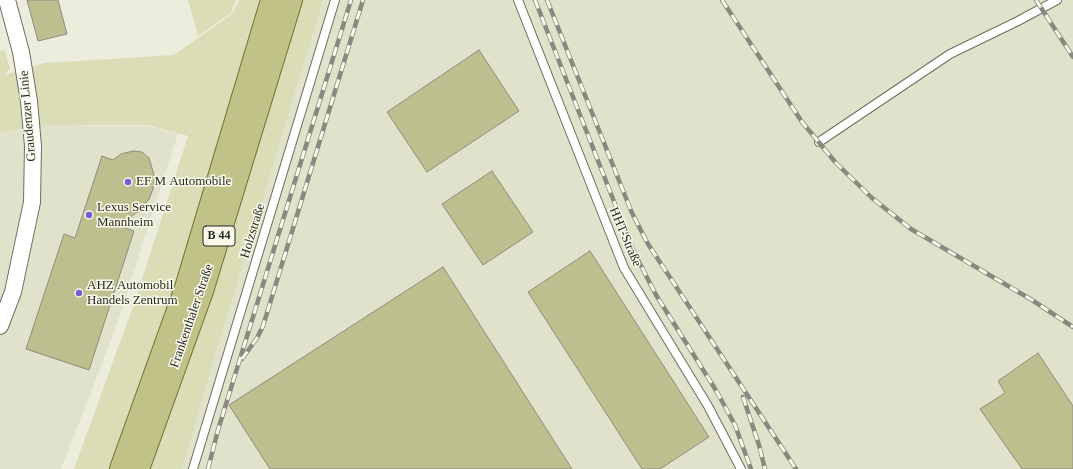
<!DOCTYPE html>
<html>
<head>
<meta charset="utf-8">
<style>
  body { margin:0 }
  canvas { display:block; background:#eceddd }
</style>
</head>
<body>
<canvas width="1073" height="469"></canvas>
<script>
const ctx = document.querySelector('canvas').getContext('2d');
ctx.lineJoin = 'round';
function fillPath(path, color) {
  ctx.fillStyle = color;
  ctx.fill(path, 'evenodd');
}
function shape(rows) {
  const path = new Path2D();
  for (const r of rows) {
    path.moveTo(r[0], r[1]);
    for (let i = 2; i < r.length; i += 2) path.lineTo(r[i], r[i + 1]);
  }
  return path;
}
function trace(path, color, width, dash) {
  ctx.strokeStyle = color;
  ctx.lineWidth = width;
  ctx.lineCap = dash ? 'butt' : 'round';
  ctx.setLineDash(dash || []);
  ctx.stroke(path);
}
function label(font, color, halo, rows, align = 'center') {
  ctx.font = font + ' Georgia,serif';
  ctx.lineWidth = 3;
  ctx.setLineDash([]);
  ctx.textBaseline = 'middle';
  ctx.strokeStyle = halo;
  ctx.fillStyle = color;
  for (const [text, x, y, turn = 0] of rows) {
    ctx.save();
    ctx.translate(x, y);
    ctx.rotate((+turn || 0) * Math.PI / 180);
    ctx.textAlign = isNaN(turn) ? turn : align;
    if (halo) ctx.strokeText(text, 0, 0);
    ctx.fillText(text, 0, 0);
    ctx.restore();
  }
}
const built = shape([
  [320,0,1073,0,1073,469,168,469],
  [48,125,147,126,178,134,115,330,61,469,0,469,0,132]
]);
const green = shape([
  [188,0,236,0,231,13,198,36],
  [239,0,259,0,177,285,110,469,74,469,135,301,188,136,147,125,48,125,0,132,0,51,5,50,10,69,5,75,44,63,174,55,232,14],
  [301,0,323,0,211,369,182,469,147,469]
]);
const building = shape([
  [27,0,58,0,67,34,38,41,27,0],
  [479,50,519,111,427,172,387,112,479,50],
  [133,151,142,152,149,158,155,178,153,189,149,199,141,210,118,225,134,231,89,370,26,349,64,234,75,238,102,156,113,160,121,154,133,151],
  [492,171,533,232,483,265,442,204,492,171],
  [590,251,709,437,660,469,642,469,528,292,590,251],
  [443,267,572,469,270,469,229,405,443,267],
  [1038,353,1073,406,1073,469,1022,469,980,409,1005,393,998,381,1038,353]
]);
const service = shape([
  [518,0,624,268,708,406,741,469],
  [819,142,950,54,1018,21,1057,0],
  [193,469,335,0]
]);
const minor = shape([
  [0,326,13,292,32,202,33,146,29,101,21,52,7,0]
]);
const primary = shape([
  [121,469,186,288,272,0],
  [138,469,202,291,291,0]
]);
const rail = shape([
  [535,0,633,250,656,295,717,392,735,425,751,469],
  [547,0,632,213,648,244,796,469],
  [722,0,802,122,836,163,872,198,911,229,1032,300,1073,327],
  [1036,0,1073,57],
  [242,359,257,338,263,326,363,0],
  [743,397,759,445,765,469],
  [208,469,218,430,351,0]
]);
const markers = [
  [128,182,4,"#785cd6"],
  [89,215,4,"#785cd6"],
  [79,293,4,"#785cd6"]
];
const shields = [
  [219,236,32]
];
const shieldNames = [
  ["B 44",219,236]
];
const streetNames = [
  ["Graudenzer Linie",28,116,-95],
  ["Holzstraße",253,231,-73],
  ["HHT-Straße",625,237,67],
  ["Frankenthaler Straße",192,316,-71]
];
const poiNames = [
  ["EF M Automobile",136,182],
  ["Lexus Service",97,208],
  ["Mannheim",97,223],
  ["AHZ Automobil",87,286],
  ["Handels Zentrum",87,301]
];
fillPath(built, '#e0e2cb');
fillPath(green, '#dbddb6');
fillPath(building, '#bdbf8e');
trace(building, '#8d8e7f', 1);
trace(service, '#6d6e60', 10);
trace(minor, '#6d6e60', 18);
trace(primary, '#707131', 24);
trace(service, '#fff', 8);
trace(minor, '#fff', 16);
trace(primary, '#c1c288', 22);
trace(rail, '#898a7f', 4.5);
trace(rail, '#f9faea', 3, [9]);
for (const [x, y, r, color] of markers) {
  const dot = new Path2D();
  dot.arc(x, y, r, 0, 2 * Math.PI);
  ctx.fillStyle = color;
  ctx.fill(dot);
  trace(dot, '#f9faea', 1.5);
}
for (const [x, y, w] of shields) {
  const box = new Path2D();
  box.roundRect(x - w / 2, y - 10, w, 20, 3);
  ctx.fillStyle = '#f9faea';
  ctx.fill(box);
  trace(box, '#272721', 1);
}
label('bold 12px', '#272721', null, shieldNames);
label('13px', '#272721', '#f9faea', streetNames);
label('13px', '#272721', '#f9faea', poiNames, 'left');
</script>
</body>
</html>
